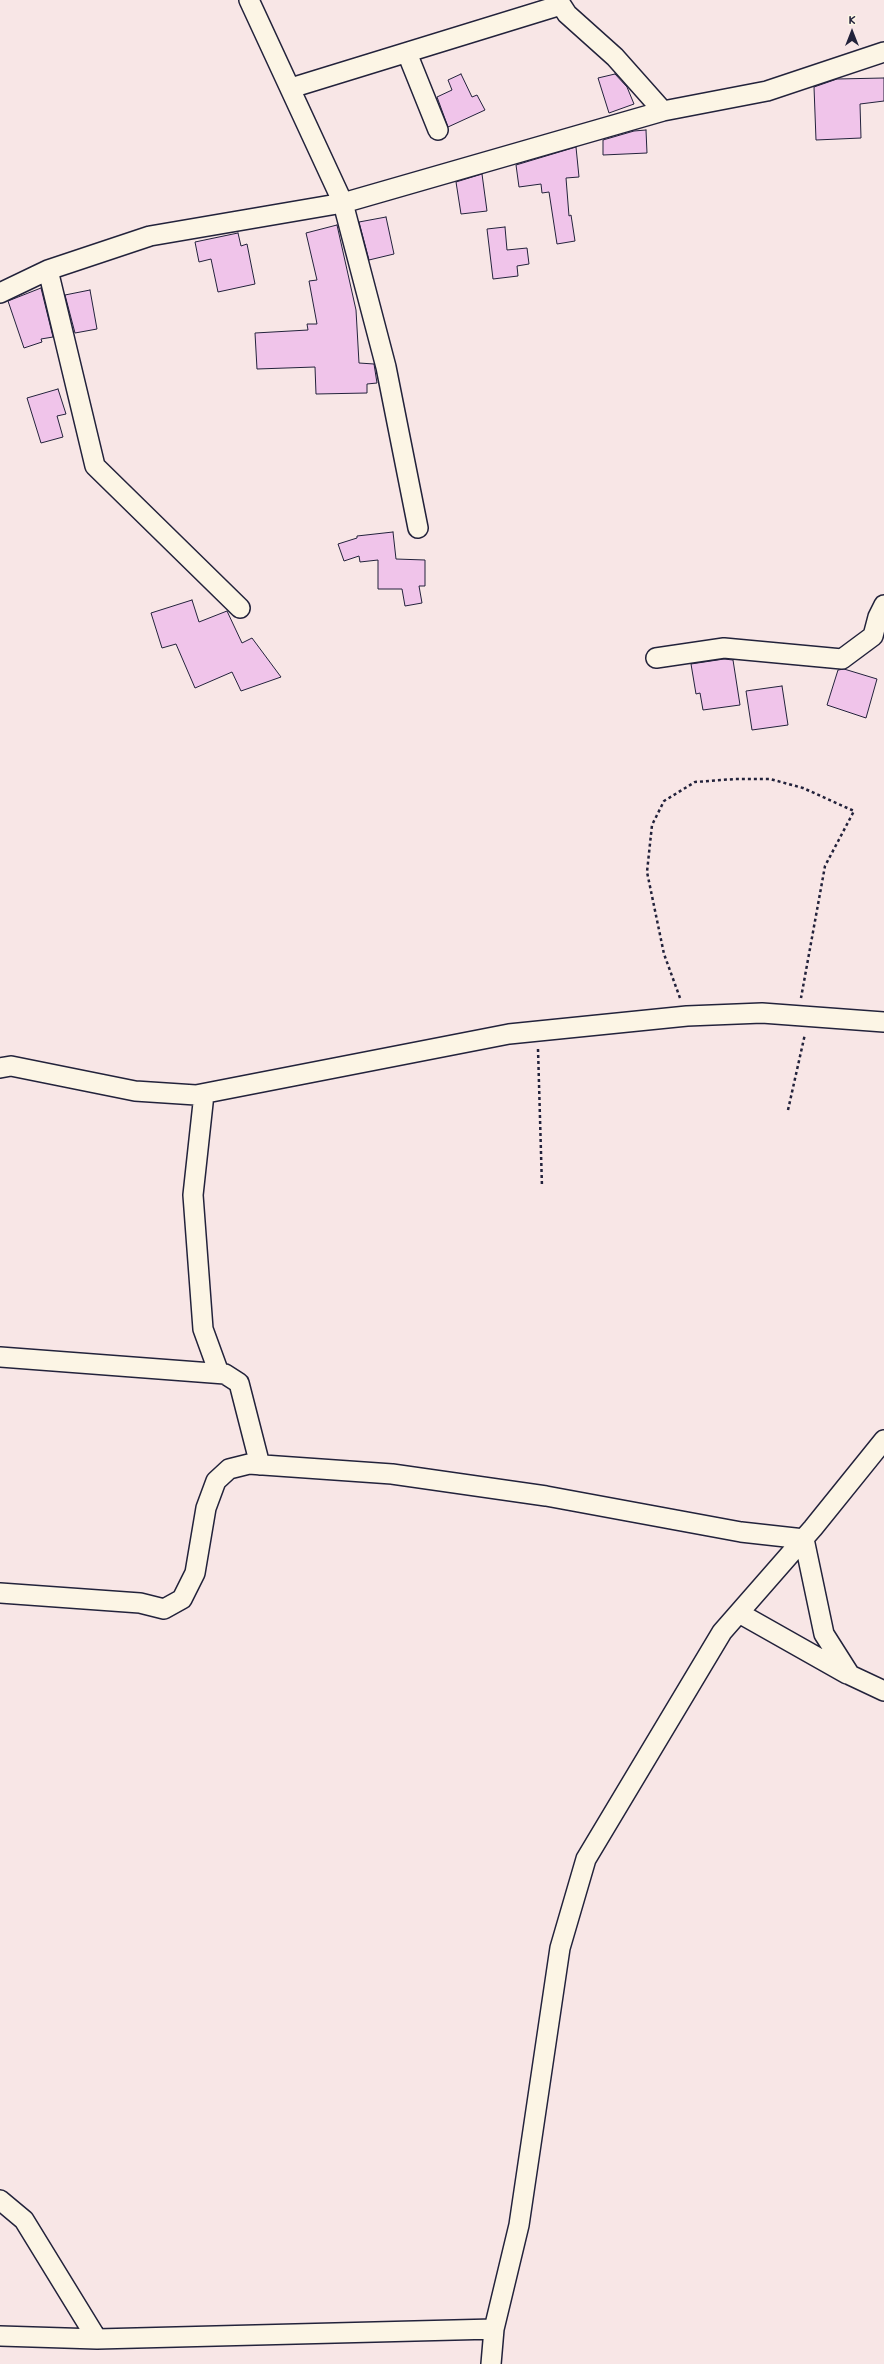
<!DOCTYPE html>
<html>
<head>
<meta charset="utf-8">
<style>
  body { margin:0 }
  #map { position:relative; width:884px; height:2364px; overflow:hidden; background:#f8e6e6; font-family:Mali,sans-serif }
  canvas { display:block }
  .north { position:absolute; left:832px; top:12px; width:40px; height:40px; -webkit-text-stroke:3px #fcf5e5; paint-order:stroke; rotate:0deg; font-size:11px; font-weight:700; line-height:16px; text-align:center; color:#22223b }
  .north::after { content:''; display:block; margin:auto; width:14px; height:18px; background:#22223b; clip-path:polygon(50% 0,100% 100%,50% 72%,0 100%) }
</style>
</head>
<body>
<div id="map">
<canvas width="884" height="2364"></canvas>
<div class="north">K</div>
</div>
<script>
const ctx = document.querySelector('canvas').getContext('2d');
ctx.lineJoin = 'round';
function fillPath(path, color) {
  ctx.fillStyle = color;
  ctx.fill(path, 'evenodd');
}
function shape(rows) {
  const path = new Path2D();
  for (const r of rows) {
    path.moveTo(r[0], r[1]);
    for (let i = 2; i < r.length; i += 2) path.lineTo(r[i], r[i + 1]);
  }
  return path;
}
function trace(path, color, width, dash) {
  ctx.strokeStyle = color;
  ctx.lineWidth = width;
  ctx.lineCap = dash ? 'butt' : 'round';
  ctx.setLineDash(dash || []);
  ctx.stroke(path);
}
const building = shape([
  [461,74,472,97,477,95,485,110,448,127,437,97,452,90,448,80,461,74],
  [615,74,627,87,634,104,609,113,598,78,615,74],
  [884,78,884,101,860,104,861,138,816,140,814,87,837,79,884,78],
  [646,130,647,153,603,155,603,140,634,131,646,130],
  [576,147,579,177,566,178,569,216,571,215,575,241,557,244,549,192,542,193,541,184,519,187,516,165,576,147],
  [482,174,487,211,461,214,456,182,482,174],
  [386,217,394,254,369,260,359,222,386,217],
  [337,225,356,310,359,363,374,364,377,383,367,384,367,393,316,394,315,367,257,369,255,333,308,330,307,324,317,324,309,281,317,280,306,233,337,225],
  [505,227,507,250,527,248,529,264,517,266,518,276,493,279,487,229,505,227],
  [238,233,241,246,247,244,255,284,218,292,211,259,199,262,195,242,238,233],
  [41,288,53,337,41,339,42,342,24,348,8,301,41,288],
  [90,290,97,329,75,333,65,295,90,290],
  [58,389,66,414,57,416,63,437,41,443,27,398,58,389],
  [393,532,396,559,425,560,425,586,419,586,422,603,405,606,402,589,378,589,378,560,360,562,359,556,344,561,338,544,357,538,357,536,393,532],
  [192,600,199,622,227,611,242,643,252,638,281,677,241,691,232,672,195,688,176,644,162,648,151,613,192,600],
  [724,659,733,660,740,705,703,710,700,693,696,694,691,664,724,659],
  [844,669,877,679,866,718,827,705,838,670,844,669],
  [782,686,788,725,752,730,746,691,782,686]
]);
const path = shape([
  [680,998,664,954,647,872,652,825,664,801,695,782,735,779,770,779,803,788,854,811,825,866,801,998],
  [538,1049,542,1187],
  [788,1110,805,1034]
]);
const street = shape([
  [249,0,343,203,386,367,418,528],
  [558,0,567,14,615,57,663,111],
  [407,53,438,130],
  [291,88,561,5],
  [48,270,95,466,240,608],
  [0,293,48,270,150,236,343,203,663,111,767,91,884,52],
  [656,658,724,648,842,659,873,636,878,617,884,605],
  [0,1068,11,1066,135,1091,196,1095,509,1034,687,1016,762,1013,884,1022],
  [204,1094,193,1195,203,1329,219,1373],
  [0,1357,225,1374,239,1383,260,1465],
  [0,1593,140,1603,164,1609,182,1599,195,1573,206,1508,216,1481,229,1469,249,1464,392,1474,546,1496,741,1532,804,1539,824,1634,850,1675,884,1691],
  [739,1613,847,1674],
  [0,2200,24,2220,97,2339,494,2329],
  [0,2336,97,2339],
  [491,2364,494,2329,519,2225,560,1948,586,1859,722,1632,813,1528,884,1440]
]);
fillPath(building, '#f0c4ea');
trace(building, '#22223b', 1);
trace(street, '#22223b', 22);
trace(path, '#22223b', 2.5, [3, 3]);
trace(street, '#fcf5e5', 19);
</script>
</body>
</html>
